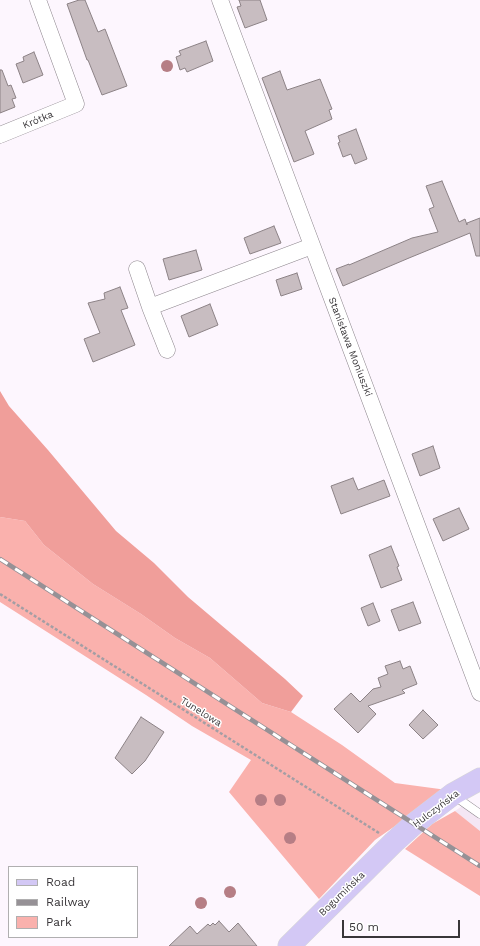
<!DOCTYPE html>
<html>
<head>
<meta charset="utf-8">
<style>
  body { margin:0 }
  #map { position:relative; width:480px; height:946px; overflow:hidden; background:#fdf6fe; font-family:"Work Sans",sans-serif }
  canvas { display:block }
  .legend { position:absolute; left:8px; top:866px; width:130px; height:72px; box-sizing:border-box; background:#fff; border:1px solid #b0afb0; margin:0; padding:5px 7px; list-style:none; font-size:12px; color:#393639 }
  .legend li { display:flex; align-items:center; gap:8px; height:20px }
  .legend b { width:20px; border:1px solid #b0afb0 }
  .scale { position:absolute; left:342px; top:920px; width:118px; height:18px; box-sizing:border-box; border:2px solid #393639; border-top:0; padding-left:5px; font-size:12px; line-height:14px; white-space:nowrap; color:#393639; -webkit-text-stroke:3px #fff; paint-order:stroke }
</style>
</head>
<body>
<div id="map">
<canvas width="480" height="946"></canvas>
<ul class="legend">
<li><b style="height:5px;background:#d3c8f5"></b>Road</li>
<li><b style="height:5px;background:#969196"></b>Railway</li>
<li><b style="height:11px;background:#fab1ad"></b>Park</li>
</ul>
<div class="scale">50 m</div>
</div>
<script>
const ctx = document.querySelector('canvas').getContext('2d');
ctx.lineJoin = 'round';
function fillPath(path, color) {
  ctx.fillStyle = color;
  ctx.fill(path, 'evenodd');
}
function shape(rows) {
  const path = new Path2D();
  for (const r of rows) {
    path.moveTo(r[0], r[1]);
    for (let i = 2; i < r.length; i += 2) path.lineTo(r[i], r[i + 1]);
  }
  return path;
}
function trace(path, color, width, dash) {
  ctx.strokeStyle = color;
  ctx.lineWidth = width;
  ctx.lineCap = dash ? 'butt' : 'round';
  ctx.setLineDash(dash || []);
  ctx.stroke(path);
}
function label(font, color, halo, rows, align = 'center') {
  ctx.font = font + ' "Work Sans",sans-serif';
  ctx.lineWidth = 3;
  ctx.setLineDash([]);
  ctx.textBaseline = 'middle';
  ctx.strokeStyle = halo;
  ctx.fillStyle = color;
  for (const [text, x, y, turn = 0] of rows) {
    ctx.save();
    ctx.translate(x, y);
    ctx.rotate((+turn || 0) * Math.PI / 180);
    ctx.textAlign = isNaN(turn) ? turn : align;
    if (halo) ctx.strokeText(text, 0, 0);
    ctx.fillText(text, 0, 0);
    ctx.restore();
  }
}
const built = shape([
  [462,806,480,818,480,831,455,811]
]);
const green = shape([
  [0,517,25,521,44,545,93,584,141,614,175,638,210,658,262,703,291,712,342,745,395,783,447,790,375,840,319,899,229,792,251,760,192,726,146,695,0,602],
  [455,811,480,831,480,896,405,849,432,824]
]);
const forest = shape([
  [0,391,9,406,48,450,116,531,154,563,188,597,285,679,303,696,291,712,262,703,210,658,175,638,141,614,93,584,44,545,25,521,0,517]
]);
const building = shape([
  [79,0,85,0,98,32,105,29,127,86,102,95,88,60,87,60,67,4,79,0],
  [239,0,260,0,267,20,245,28,237,7,241,6,239,0],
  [206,41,213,61,187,72,185,68,180,70,176,57,181,55,179,51,206,41],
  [34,52,43,75,23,83,16,64,24,61,23,57,34,52],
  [0,70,2,70,8,86,11,85,16,98,12,99,15,107,0,113,0,70],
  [280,71,287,90,320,79,332,109,329,110,332,119,305,131,314,154,294,162,262,78,280,71],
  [356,129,367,159,355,164,351,154,343,157,338,143,340,142,338,136,356,129],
  [442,181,459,222,465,219,467,225,467,223,480,218,480,256,476,256,470,233,409,258,343,286,336,269,349,264,349,265,412,238,438,232,429,209,434,207,426,186,442,181],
  [274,226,281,243,250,254,244,238,274,226],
  [196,250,202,270,169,280,163,259,196,250],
  [297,273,302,289,281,296,276,280,297,273],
  [120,287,128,308,121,310,135,345,93,362,84,339,100,333,88,303,105,299,104,293,120,287],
  [210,304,218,325,189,337,181,316,210,304],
  [433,446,440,468,420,476,412,454,433,446],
  [353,478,358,490,384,480,390,496,341,514,331,486,353,478],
  [459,508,469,529,443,541,433,519,459,508],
  [391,546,399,566,397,567,402,580,381,588,369,555,391,546],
  [413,602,421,623,399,631,391,610,413,602],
  [373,603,380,621,368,626,361,608,373,603],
  [400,661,403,669,410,666,417,684,402,690,405,693,368,706,376,714,358,733,334,709,351,693,360,702,373,689,381,687,378,678,388,674,385,666,400,661],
  [423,710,438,725,423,739,409,725,423,710],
  [141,717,164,732,145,761,132,774,115,758,141,717],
  [219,921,229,932,238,923,257,946,169,946,190,926,197,934,208,924,210,926,213,923,215,925,219,921]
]);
const path = shape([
  [0,594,379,833]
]);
const lane = shape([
  [453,795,480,814]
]);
const street = shape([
  [220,0,480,693],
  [0,135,76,104,38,0],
  [137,269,150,307,167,350],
  [150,307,312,246]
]);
const primary = shape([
  [289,946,394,842,414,824,453,794,480,779]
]);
const rail = shape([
  [0,559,480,866]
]);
const trees = [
  [167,66],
  [261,800],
  [280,800],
  [290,838],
  [230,892],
  [201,903]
];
const streetNames = [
  ["Krótka",38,120,-22],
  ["Stanisława Moniuszki",350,347,69],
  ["Tunelowa",201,712,32],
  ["Hulczyńska",436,809,-37],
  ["Bogumińska",342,894,-44]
];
fillPath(built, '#f4e6f4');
fillPath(green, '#fab1ad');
fillPath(forest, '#f09e9a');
fillPath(building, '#c8bdc1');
trace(building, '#8c8286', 1);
trace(lane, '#8d868d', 9);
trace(street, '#8d868d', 17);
trace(primary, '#d7d7d7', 23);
trace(path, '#a49ea4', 2.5, [3, 2]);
trace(lane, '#fff', 8);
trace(street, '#fff', 16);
trace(primary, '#d3c8f5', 22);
trace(rail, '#969196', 4.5);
trace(rail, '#fff', 3, [9]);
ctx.fillStyle = '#b67e85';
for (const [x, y] of trees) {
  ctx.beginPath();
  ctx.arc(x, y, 6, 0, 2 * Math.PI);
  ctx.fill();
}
label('10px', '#393639', '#fff', streetNames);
</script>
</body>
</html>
